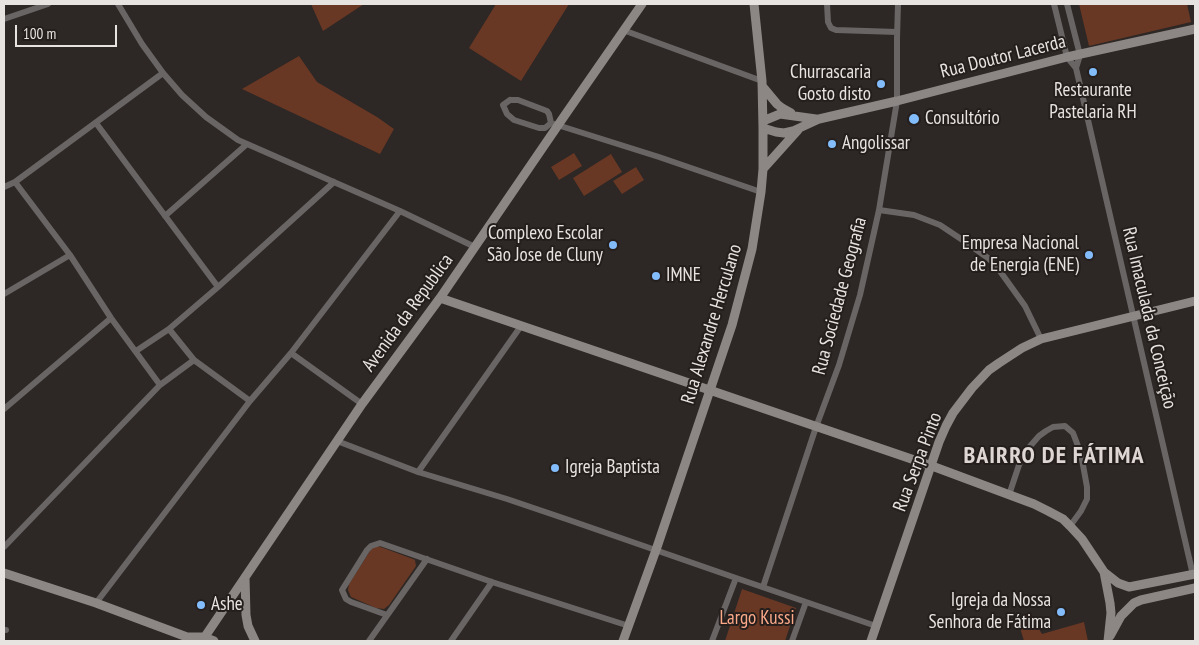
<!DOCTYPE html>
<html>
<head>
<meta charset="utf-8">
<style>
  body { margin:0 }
  #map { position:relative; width:1199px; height:645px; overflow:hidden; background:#2d2725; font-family:"PT Sans Narrow",sans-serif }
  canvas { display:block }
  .frame { position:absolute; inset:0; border:5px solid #e7e3e1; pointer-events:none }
  .scale { position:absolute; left:15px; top:25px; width:102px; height:22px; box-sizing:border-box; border:2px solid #e7e3e1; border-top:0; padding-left:6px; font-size:15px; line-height:18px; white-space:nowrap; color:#e7e3e1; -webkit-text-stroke:4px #241e1c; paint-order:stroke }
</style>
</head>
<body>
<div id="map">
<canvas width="1199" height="645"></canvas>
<div class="frame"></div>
<div class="scale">100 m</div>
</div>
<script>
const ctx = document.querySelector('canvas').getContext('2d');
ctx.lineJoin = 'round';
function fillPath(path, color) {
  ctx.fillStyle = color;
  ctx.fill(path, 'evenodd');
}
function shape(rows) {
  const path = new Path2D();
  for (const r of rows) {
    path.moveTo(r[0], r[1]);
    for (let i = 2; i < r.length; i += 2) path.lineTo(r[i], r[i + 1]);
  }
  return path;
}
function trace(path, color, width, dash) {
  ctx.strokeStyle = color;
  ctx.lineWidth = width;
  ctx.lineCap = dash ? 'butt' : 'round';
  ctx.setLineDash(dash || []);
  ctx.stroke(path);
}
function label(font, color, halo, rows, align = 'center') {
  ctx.font = font + ' "PT Sans Narrow",sans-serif';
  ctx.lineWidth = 4;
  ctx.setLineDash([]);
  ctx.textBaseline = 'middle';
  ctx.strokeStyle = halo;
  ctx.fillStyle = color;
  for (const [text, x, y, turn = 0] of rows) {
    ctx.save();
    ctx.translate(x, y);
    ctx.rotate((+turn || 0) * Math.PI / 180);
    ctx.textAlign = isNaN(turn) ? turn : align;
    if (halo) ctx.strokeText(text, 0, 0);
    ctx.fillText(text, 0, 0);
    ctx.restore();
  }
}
const green = shape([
  [311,4,364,4,323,31],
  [496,4,569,4,521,81,469,48],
  [1079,4,1187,4,1191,22,1089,46],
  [299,56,317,82,377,117,394,129,380,154,242,89],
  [574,153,582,166,559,180,551,167],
  [611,154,622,172,584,196,573,178],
  [636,167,644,180,622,194,613,181],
  [378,546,413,559,415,560,416,566,389,605,384,609,376,608,351,597,348,590,349,584,372,548],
  [742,589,796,608,785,641,725,641],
  [1030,614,1042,634,1084,622,1088,641,1024,641,1017,618]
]);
const street = shape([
  [118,4,142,44,163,73,182,95,206,117,238,140,400,211,475,247],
  [827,4,828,22,831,28,836,30,897,32],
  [1054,4,1067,57,1076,68,1193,575],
  [1067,4,1080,55,1076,68],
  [4,19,48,4],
  [623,30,762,81],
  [510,100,518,100,547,111,549,114,551,123,545,128,539,128,514,120,507,114,503,105,510,100],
  [96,123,218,287],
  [551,123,659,157,761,192],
  [15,182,70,255,111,318,160,385],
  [4,187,15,182,163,73],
  [879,210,914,215,940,225,964,241,988,258,997,267,1025,306,1041,339],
  [165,216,247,144],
  [4,294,70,255],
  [169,329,194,360,250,401],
  [136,351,169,329,218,287,334,182],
  [291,353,362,404],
  [4,409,111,318],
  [337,441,418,472,507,499,569,520,736,578,876,626],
  [418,472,521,326],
  [1009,495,1019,465,1025,452,1039,436,1046,431,1053,427,1065,426,1073,433,1081,454,1087,487,1087,499,1081,511,1070,526],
  [4,547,160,385,194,360],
  [763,587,816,427,839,365,860,295,879,210,897,101,897,38,898,4],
  [96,603,250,401,291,353,400,211],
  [387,615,351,602,346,599,342,590,367,550,371,546,380,543,492,582,629,626],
  [4,630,6,630],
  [369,641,427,559],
  [451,641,492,582],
  [712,641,736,578],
  [792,641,806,602]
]);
const secondary = shape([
  [762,86,777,104,782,108,791,113],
  [763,121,780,114,816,119],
  [763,128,776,132,784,133,793,131,819,119,897,101,1067,57,1195,29],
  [763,169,798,130],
  [440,298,932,466,1034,504,1048,511,1063,519,1070,526,1082,539,1104,572,1110,603,1111,613,1108,641],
  [1104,572,1118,583,1129,587,1195,574],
  [4,573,96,603,187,637,204,637,214,641],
  [245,577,246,615,248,626,255,641],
  [1110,636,1121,616,1134,603,1141,600,1195,588],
  [202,641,362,404,440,298,565,115,642,4],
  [623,641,656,550,732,325,752,249,761,192,763,169,763,128,762,81,754,4],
  [871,641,939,442,946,426,953,413,972,388,989,370,999,363,1022,348,1041,339,1195,301]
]);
const markers = [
  [1093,72,5,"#83bcfb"],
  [881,84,5,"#83bcfb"],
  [914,119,6,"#83bcfb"],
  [832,144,5,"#83bcfb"],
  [613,245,5,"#83bcfb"],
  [1089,255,5,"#83bcfb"],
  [656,276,5,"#83bcfb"],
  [555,468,5,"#83bcfb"],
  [201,605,5,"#83bcfb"],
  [1061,612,5,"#83bcfb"]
];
const streetNames = [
  ["Rua Doutor Lacerda",1003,57,-14],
  ["Rua Sociedade Geografia",840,296,-75],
  ["Avenida da Republica",408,313,-54],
  ["Rua Imaculada da Conceição",1149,318,77],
  ["Rua Alexandre Herculano",712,324,-73],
  ["Rua Serpa Pinto",918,462,-69]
];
const poiNames = [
  ["Churrascaria",871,73,"right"],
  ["Gosto disto",871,95,"right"],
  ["Restaurante",1093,91,"center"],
  ["Pastelaria RH",1093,113,"center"],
  ["Consultório",925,119],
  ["Angolissar",842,144],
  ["Complexo Escolar",603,234,"right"],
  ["São Jose de Cluny",603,256,"right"],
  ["Empresa Nacional",1079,244,"right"],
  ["de Energia (ENE)",1079,266,"right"],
  ["IMNE",666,276],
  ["Igreja Baptista",565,468],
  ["Igreja da Nossa",1051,601,"right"],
  ["Senhora de Fátima",1051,623,"right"],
  ["Ashe",211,605]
];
const parkNames = [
  ["Largo Kussi",757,619]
];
const districtNames = [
  ["BAIRRO DE FÁTIMA",1054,456]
];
fillPath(green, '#693824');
trace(street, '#686564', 6);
trace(secondary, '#8c8785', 9);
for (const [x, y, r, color] of markers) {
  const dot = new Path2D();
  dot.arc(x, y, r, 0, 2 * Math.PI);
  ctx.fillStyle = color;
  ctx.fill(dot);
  trace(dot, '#241e1c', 2);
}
label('19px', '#e7e3e1', '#241e1c', streetNames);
label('19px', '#e7e3e1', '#241e1c', poiNames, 'left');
label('19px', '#fca98a', '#241e1c', parkNames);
ctx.letterSpacing = '1px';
label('bold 24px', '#ded6d3', '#241e1c', districtNames);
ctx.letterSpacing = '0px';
</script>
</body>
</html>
